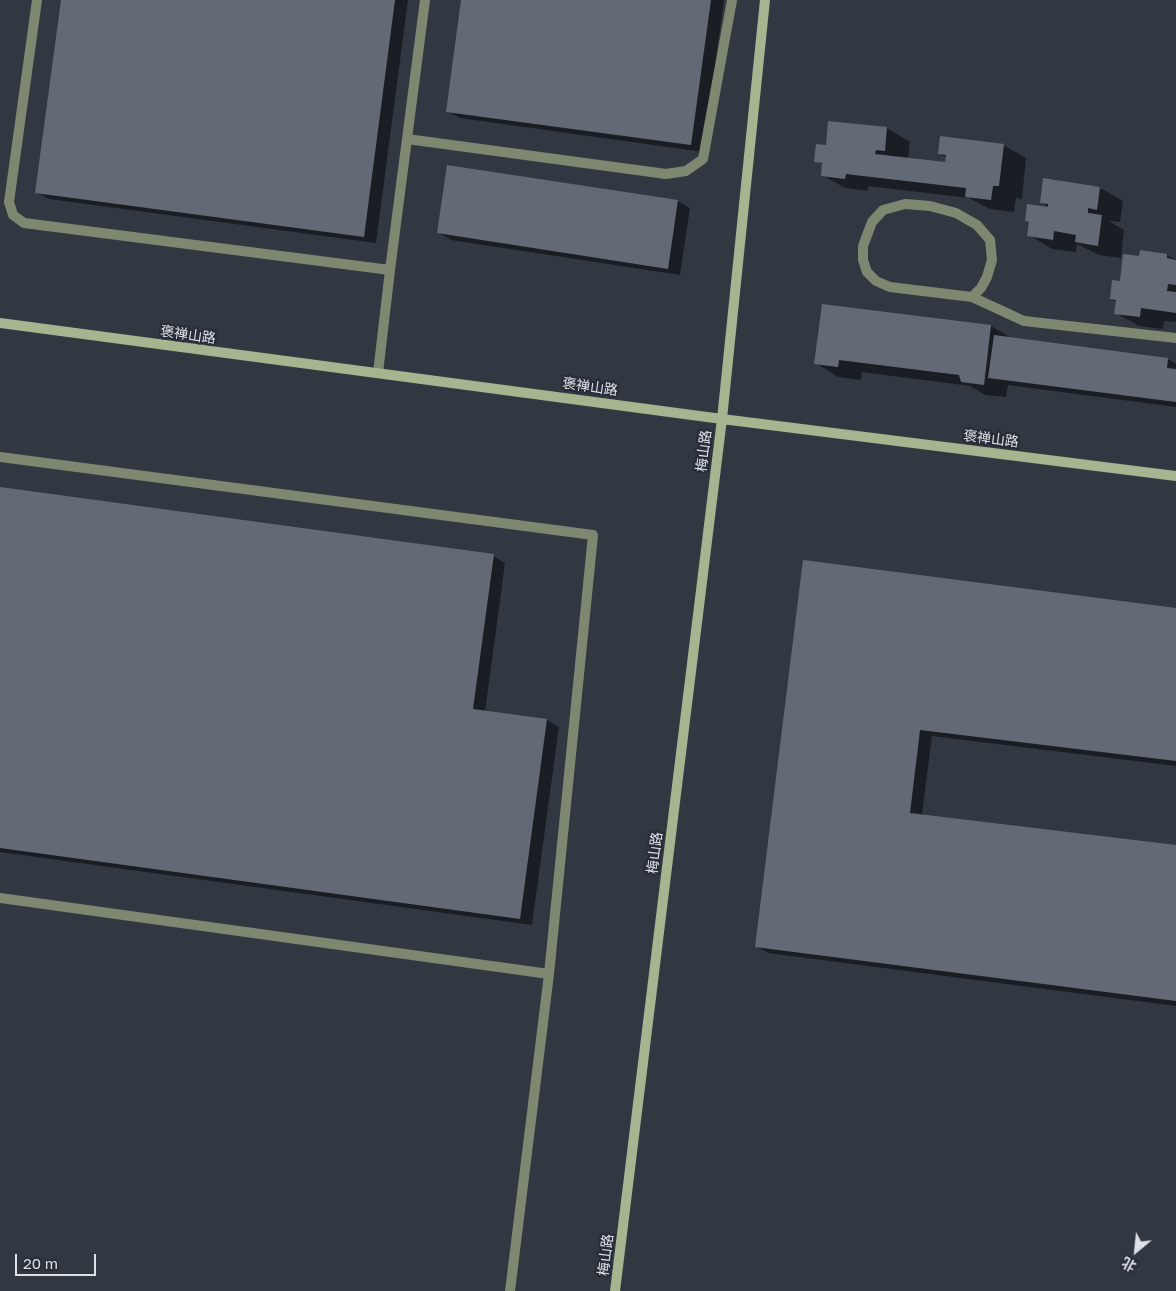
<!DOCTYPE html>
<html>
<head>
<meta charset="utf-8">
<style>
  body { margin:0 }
  #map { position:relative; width:1176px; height:1291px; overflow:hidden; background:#323842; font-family:"Golos Text","Noto Sans SC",sans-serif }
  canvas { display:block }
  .north { position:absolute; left:1111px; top:1226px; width:50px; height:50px; -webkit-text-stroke:4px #282d37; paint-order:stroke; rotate:208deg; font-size:14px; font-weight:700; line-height:20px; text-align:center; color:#dde0e7 }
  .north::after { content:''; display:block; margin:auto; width:18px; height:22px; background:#dde0e7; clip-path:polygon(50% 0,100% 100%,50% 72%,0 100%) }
  .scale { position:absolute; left:15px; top:1254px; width:81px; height:22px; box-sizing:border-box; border:2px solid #dde0e7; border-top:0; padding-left:6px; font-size:15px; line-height:18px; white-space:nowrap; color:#dde0e7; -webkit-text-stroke:4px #282d37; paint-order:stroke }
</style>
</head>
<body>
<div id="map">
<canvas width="1176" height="1291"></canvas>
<div class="north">北</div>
<div class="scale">20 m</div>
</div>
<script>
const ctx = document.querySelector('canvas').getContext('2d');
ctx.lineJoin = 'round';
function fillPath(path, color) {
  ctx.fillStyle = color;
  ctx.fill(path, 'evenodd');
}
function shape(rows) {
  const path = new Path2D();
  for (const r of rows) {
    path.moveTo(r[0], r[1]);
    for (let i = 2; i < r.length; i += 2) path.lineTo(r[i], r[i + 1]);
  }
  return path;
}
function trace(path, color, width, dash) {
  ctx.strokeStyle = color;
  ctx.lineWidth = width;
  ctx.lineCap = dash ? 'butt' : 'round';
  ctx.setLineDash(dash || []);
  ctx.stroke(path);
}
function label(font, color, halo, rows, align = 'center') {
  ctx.font = font + ' "Golos Text","Noto Sans SC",sans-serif';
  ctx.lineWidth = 4.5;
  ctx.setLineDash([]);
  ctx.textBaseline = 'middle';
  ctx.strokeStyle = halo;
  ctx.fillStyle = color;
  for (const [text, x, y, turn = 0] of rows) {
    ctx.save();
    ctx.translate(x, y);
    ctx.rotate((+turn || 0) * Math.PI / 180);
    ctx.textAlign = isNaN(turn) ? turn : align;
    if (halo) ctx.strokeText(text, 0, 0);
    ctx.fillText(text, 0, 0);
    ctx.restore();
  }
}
const shadow = shape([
  [62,0,408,0,376,243,49,199,36,192],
  [462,0,724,0,703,152,460,118,447,111],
  [887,128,910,142,908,159,946,164,947,158,940,154,1003,145,1026,158,1022,199,1016,198,1014,212,990,209,969,198,868,186,868,191,845,188,822,175,823,165,816,161,827,146],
  [448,166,678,201,690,208,680,275,451,240,439,233],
  [1044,180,1100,188,1123,201,1120,222,1109,221,1124,230,1121,258,1099,255,1077,244,1076,252,1052,249,1029,235,1030,223,1026,221,1049,209,1049,207,1041,202],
  [1167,255,1176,260,1176,322,1164,321,1163,329,1139,326,1116,313,1117,302,1111,299,1121,283,1141,257],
  [991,326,1013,339,1168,359,1176,364,1176,407,1008,385,1006,397,985,395,970,386,862,372,861,380,838,377,816,363],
  [0,488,493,556,505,563,485,712,547,720,559,727,532,925,0,852],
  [804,561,1176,609,1176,766,932,736,922,815,1176,846,1176,1006,768,953,756,946]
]);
const building = shape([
  [61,0,395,0,364,237,35,193],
  [461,0,711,0,691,145,446,112],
  [828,121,887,127,885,151,876,150,875,154,945,162,946,155,938,154,940,136,1004,144,999,186,993,186,991,200,965,197,966,188,846,174,845,179,821,176,822,163,814,162,816,144,826,145],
  [447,165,678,200,668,269,437,233],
  [1043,178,1100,187,1097,210,1088,208,1088,213,1102,215,1098,246,1075,242,1076,235,1054,231,1053,240,1027,236,1029,222,1025,221,1027,204,1048,207,1048,204,1040,203],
  [1140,250,1167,254,1167,258,1176,260,1176,285,1168,284,1167,291,1176,292,1176,313,1141,308,1140,317,1114,314,1116,300,1110,299,1112,280,1120,281,1123,254,1139,256],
  [822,304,991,325,984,385,961,382,959,375,839,360,838,367,814,364],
  [994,335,1168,358,1167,368,1176,369,1176,402,988,378],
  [0,487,494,554,473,709,547,719,520,919,0,848],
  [803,560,1176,608,1176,761,920,730,910,813,1176,845,1176,1001,755,947]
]);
const street = shape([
  [37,0,9,202,13,215,24,223,390,270],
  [407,139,666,174,686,171,703,159,732,0],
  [972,297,981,288,987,277,992,260,990,240,977,225,956,213,930,206,905,204,883,210,872,222,863,246,863,260,867,272,876,281,890,287,972,297,1024,321,1176,338],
  [378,373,390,270,425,0],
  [0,457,593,535,549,974,0,898],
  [510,1291,549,974]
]);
const secondary = shape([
  [0,323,722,419,1176,476],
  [615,1291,722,419,765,0]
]);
const streetNames = [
  ["褒禅山路",188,335,8],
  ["褒禅山路",590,387,8],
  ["褒禅山路",991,439,7],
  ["梅山路",704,451,-83],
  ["梅山路",655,853,-83],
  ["梅山路",606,1255,-83]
];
fillPath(shadow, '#0007');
fillPath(building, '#646a75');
trace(street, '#7e8770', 10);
trace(secondary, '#a6b48f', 10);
label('14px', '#dde0e7', '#282d37', streetNames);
</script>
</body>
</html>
